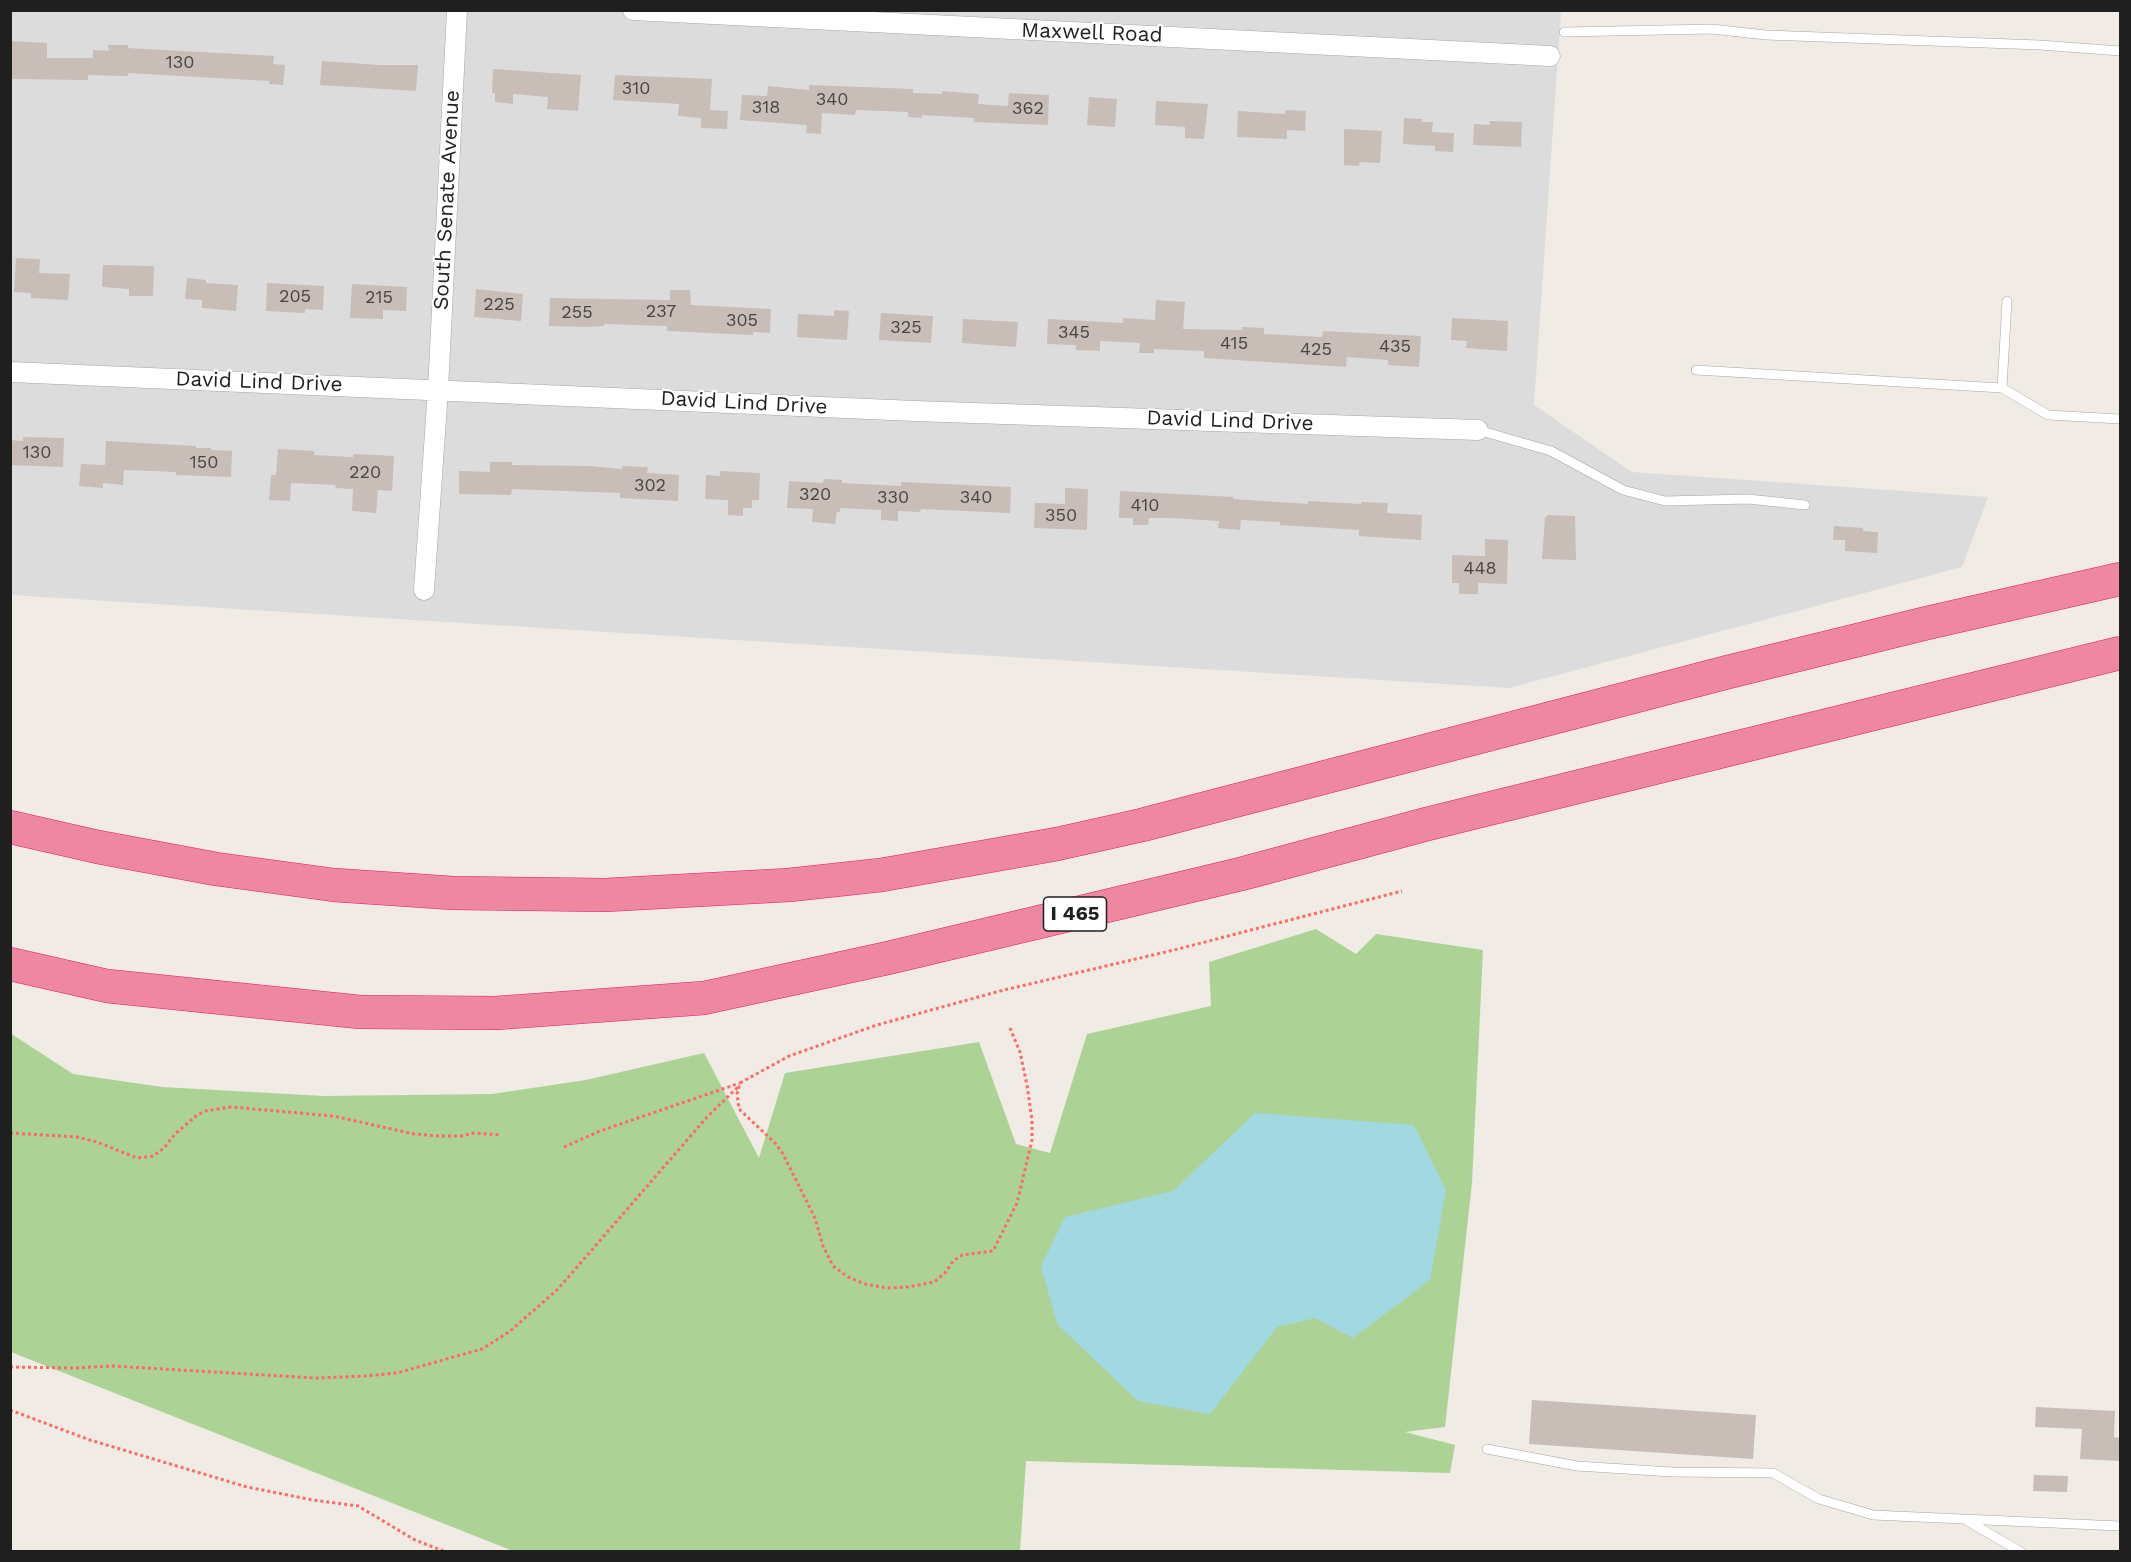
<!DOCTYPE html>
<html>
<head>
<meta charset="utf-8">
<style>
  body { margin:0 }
  #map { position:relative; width:2131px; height:1562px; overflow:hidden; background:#f0ebe4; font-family:"Work Sans",sans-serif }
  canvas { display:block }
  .frame { position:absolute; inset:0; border:12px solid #1f1f1f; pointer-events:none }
</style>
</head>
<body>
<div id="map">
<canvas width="2131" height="1562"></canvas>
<div class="frame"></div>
</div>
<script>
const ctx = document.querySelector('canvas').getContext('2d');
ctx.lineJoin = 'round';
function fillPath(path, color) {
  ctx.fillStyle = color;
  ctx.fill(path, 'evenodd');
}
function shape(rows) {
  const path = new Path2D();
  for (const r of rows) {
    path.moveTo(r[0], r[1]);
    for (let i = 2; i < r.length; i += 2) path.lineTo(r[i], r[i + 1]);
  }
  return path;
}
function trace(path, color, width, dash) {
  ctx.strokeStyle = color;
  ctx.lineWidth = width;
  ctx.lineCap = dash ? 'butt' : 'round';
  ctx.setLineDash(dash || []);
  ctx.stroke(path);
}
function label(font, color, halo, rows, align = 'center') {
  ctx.font = font + ' "Work Sans",sans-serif';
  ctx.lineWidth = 4.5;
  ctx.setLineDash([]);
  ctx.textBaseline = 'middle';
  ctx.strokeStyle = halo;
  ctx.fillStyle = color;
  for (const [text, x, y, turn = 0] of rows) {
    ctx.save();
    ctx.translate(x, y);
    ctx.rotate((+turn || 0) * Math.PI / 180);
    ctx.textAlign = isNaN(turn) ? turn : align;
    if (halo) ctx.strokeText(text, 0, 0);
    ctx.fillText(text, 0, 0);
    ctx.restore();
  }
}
const residential = shape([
  [10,11,1561,11,1534,405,1632,472,1988,497,1962,567,1509,688,11,595]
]);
const forest = shape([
  [1316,929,1356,954,1376,934,1483,950,1472,1183,1445,1427,1405,1432,1455,1445,1450,1473,1026,1461,1020,1551,513,1551,11,1352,10,1033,73,1074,162,1087,324,1096,492,1094,586,1080,704,1053,759,1158,785,1073,979,1042,1016,1144,1050,1153,1087,1034,1211,1006,1209,962]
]);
const water = shape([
  [1255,1113,1414,1125,1446,1190,1430,1280,1353,1338,1315,1318,1277,1327,1210,1414,1138,1401,1057,1324,1041,1266,1065,1217,1173,1191]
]);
const building = shape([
  [10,41,47,43,47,58,93,58,93,50,109,51,108,45,128,45,128,48,274,56,273,64,285,65,283,85,269,84,269,81,128,73,128,76,88,75,88,80,10,79],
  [322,61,379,65,418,65,416,91,320,85],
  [493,69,581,75,578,111,547,109,548,97,513,94,513,104,495,102,495,93,492,93],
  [615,75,712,79,710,110,728,111,727,129,701,128,701,118,678,116,679,104,613,100],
  [809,85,913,89,913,93,942,94,942,91,979,94,978,104,1008,106,1009,93,1049,95,1048,125,974,122,974,118,922,115,922,118,908,117,908,112,856,110,855,115,822,113,821,134,806,133,807,125,740,120,742,95,767,96,768,86,809,90],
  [1089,97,1117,99,1115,127,1087,125],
  [1156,101,1208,104,1204,139,1185,138,1185,127,1155,125],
  [1286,110,1306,111,1305,131,1287,130,1287,139,1237,137,1238,111,1285,114],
  [1404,118,1422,119,1422,122,1433,122,1432,132,1454,133,1453,152,1435,151,1435,146,1403,144],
  [1490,121,1522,122,1521,147,1473,145,1474,124,1490,125],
  [1344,129,1382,131,1380,163,1360,162,1359,166,1344,165],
  [16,258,40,259,39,273,70,274,68,300,31,298,31,293,14,292],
  [103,265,154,266,153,296,129,296,129,289,102,287],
  [187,278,206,280,206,283,238,285,236,311,202,308,202,300,185,299],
  [267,283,324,286,323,310,305,309,305,313,266,311],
  [352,284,407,287,406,311,383,310,383,319,350,318],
  [476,289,523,294,521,321,474,317],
  [670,290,690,290,691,305,771,309,770,333,753,332,753,335,667,331,667,326,604,324,604,326,586,327,549,326,550,298,670,300],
  [1156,300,1185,302,1183,329,1242,330,1242,327,1264,328,1264,334,1322,337,1323,331,1421,336,1419,367,1388,365,1388,360,1347,357,1346,367,1204,358,1204,351,1154,349,1154,353,1139,353,1140,343,1100,341,1100,351,1076,350,1076,345,1047,344,1048,319,1123,323,1123,318,1155,320],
  [834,310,849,311,847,340,797,337,798,314,834,316],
  [881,313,933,316,931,343,879,340],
  [1452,318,1508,321,1507,351,1466,348,1467,341,1451,340],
  [963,319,1018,322,1016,347,962,343],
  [23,437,64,438,63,467,10,465,10,440,23,441],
  [106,441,196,446,196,448,211,448,211,450,232,451,231,477,176,475,176,472,124,470,123,485,103,483,103,488,79,486,81,464,105,465],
  [278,449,314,451,314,455,353,457,354,454,394,456,392,491,378,490,376,513,352,511,353,489,335,488,336,485,291,483,290,501,269,500,271,475,276,475],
  [490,462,512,462,512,465,588,466,622,469,622,466,648,467,647,473,679,475,678,501,620,498,620,493,512,489,511,495,459,494,459,471,490,472],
  [720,471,760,473,759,500,752,500,752,508,743,508,743,516,728,515,728,500,705,499,706,475,720,476],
  [824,479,842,480,842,483,901,486,901,482,1011,487,1010,513,921,509,920,512,898,511,898,521,881,520,881,510,840,508,840,512,837,512,835,524,812,522,813,509,787,508,789,481,823,483],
  [1065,488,1088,489,1087,530,1034,528,1035,503,1065,504],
  [1120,491,1234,497,1233,499,1308,504,1308,501,1361,504,1361,502,1388,503,1387,513,1422,515,1421,540,1359,536,1359,530,1280,525,1280,522,1241,520,1240,530,1218,528,1219,521,1169,518,1149,518,1148,525,1133,525,1133,518,1119,518],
  [1547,515,1575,516,1576,560,1542,559,1545,517,1547,517],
  [1834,526,1863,528,1863,531,1878,532,1877,553,1845,551,1845,540,1833,540],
  [1485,539,1508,540,1507,584,1478,583,1478,594,1459,594,1459,583,1452,583,1452,555,1485,556],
  [1532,1400,1756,1415,1753,1459,1529,1444],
  [2036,1407,2115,1411,2114,1437,2121,1438,2121,1461,2080,1459,2082,1429,2035,1427],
  [2034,1475,2068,1476,2067,1492,2033,1491]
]);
const path = shape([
  [1010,1028,1020,1052,1027,1085,1032,1120,1032,1140,1017,1203,993,1251,962,1255,953,1261,945,1273,934,1282,908,1287,887,1288,865,1284,848,1277,833,1266,823,1246,815,1218,783,1154,776,1144,739,1109,737,1094,740,1083,789,1056,877,1025,1000,991,1174,950,1402,891],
  [10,1133,77,1137,97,1142,137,1158,153,1156,164,1148,175,1134,196,1116,205,1111,231,1107,333,1116,414,1134,439,1136,461,1136,474,1133,501,1135],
  [564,1147,600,1131,740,1083],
  [10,1367,74,1368,112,1366,316,1378,365,1376,397,1373,482,1349,509,1332,558,1289,707,1117,738,1087],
  [10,1410,90,1440,247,1487,313,1500,358,1506,415,1540,446,1552]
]);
const service = shape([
  [1564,32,1712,29,1766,35,2040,45,2120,51],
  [1696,370,2002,388,2048,415,2120,419],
  [2002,388,2007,301],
  [1478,430,1551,451,1623,490,1665,501,1748,499,1805,505],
  [1487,1449,1577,1466,1672,1472,1773,1473,1819,1499,1873,1515,2120,1526],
  [1966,1520,2021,1552]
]);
const minor = shape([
  [633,10,1550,56],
  [10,372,915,411,1478,430],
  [424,590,438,390,457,10]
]);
const motorway = shape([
  [10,827,98,847,216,869,334,885,453,893,605,895,789,885,881,875,1057,844,1142,825,1728,672,1927,623,2120,579],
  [10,964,107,986,360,1012,496,1013,704,998,888,958,1241,874,1427,824,2120,653]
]);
const numberNames = [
  ["130",180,63],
  ["310",636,89],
  ["340",832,100],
  ["318",766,108],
  ["362",1028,109],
  ["205",295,297],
  ["215",379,298],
  ["225",499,305],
  ["237",661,312],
  ["255",577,313],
  ["305",742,321],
  ["325",906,328],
  ["345",1074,333],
  ["415",1234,344],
  ["435",1395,347],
  ["425",1316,350],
  ["130",37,453],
  ["150",204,463],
  ["220",365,473],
  ["302",650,486],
  ["320",815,495],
  ["330",893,498],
  ["340",976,498],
  ["410",1145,506],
  ["350",1061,516],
  ["448",1480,569]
];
const shields = [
  [1075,914,63]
];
const shieldNames = [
  ["I 465",1075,914]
];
const streetNames = [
  ["Maxwell Road",1092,33,2],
  ["South Senate Avenue",447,200,-87],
  ["David Lind Drive",259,382,2],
  ["David Lind Drive",744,403,3],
  ["David Lind Drive",1230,421,2]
];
fillPath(residential, '#dddcdc');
fillPath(forest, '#add296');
fillPath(water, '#a2d8e1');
fillPath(building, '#c8bdb7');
trace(service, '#a6a6a6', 10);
trace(minor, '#a6a6a6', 21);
trace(motorway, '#e71871', 34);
trace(path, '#ff6966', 3, [3, 3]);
trace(service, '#fff', 9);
trace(minor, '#fff', 20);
trace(motorway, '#ed87a2', 33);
label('18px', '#494645', null, numberNames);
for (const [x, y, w] of shields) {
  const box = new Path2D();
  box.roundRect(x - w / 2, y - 17, w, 34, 4.5);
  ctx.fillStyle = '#fff';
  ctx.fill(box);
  trace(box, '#1f1f1f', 1.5);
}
label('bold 20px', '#1f1f1f', null, shieldNames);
label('21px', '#1f1f1f', '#fff', streetNames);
</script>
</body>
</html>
